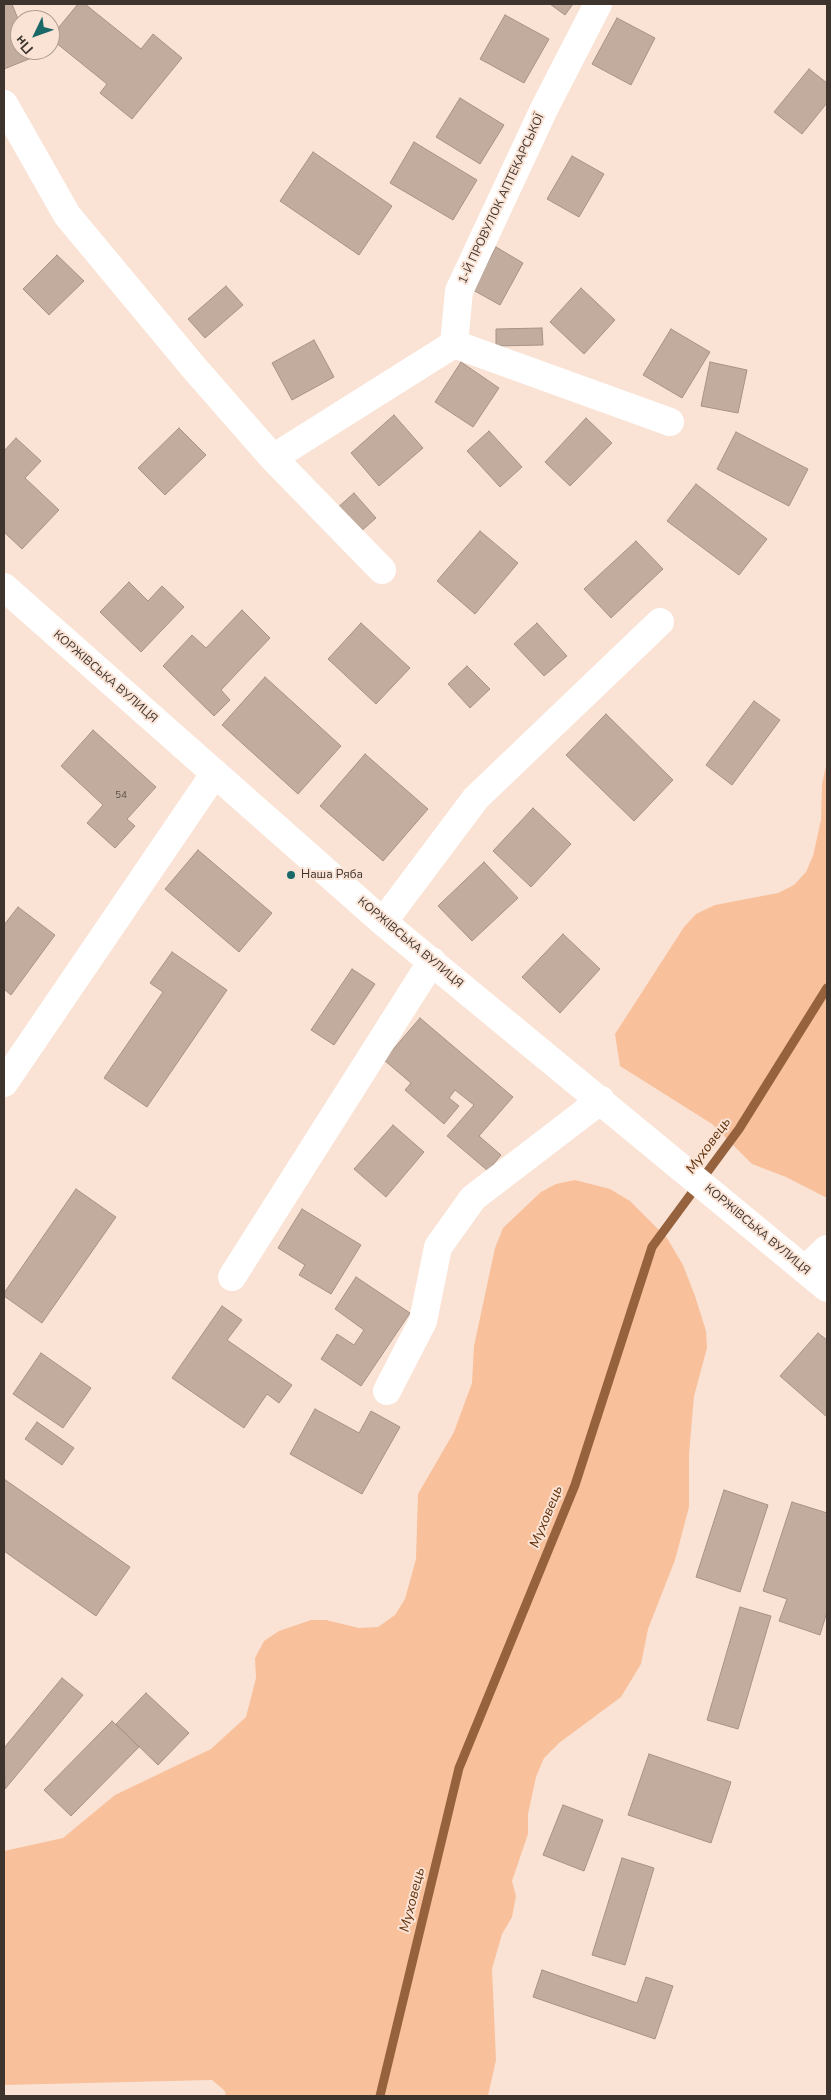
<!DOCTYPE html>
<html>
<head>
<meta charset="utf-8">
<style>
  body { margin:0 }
  #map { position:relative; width:831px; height:2100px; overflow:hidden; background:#fae3d5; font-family:"Nunito Sans",sans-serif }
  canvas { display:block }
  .frame { position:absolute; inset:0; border:5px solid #3d342e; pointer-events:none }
  .north { position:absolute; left:10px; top:10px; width:50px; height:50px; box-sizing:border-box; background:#fae3d5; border:1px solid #ae9d92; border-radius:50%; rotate:228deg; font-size:14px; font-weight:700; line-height:20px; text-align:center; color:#3d342e }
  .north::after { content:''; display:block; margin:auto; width:18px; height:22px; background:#1b6869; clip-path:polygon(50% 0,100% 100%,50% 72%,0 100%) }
</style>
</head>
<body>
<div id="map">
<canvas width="831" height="2100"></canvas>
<div class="frame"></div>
<div class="north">Пн</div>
</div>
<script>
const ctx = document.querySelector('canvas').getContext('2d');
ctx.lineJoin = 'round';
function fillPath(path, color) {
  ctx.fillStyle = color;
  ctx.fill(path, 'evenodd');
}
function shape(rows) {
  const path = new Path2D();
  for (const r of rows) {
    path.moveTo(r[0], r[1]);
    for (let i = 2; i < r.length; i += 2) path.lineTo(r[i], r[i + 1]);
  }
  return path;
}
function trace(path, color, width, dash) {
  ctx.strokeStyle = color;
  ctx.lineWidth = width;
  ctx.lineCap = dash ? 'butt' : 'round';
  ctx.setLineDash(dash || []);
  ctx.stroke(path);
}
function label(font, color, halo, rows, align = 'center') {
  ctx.font = font + ' "Nunito Sans",sans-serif';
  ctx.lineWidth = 4;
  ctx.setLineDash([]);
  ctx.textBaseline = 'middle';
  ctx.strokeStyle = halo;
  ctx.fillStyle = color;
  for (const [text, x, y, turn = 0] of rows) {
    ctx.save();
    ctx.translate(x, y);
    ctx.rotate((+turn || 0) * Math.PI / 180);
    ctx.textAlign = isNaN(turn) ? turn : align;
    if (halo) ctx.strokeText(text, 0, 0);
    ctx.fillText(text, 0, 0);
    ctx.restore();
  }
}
const green = shape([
  [827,762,827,1198,786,1177,752,1164,712,1124,620,1066,615,1034,684,927,696,914,715,905,778,893,794,885,806,872,813,856,821,820,822,784],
  [575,1180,610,1189,630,1201,667,1238,683,1265,695,1296,706,1331,707,1348,694,1396,689,1454,689,1507,675,1560,648,1629,641,1664,621,1697,559,1743,544,1758,536,1777,528,1814,528,1834,512,1881,516,1896,512,1917,502,1934,492,1969,496,2060,488,2096,226,2096,225,2091,212,2080,4,2085,4,1851,63,1838,115,1795,211,1749,246,1717,256,1678,255,1658,264,1641,279,1631,311,1620,326,1620,359,1628,378,1627,395,1615,405,1599,416,1559,418,1494,454,1432,472,1383,474,1346,495,1248,503,1228,541,1192,556,1184]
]);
const stream = shape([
  [380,2096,459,1768,575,1485,652,1247,739,1129,827,988]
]);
const building = shape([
  [4,4,12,4,20,24,20,50,31,50,34,57,4,69,4,4],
  [78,4,85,4,141,49,153,34,182,58,132,119,100,93,107,84,50,38,78,4],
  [550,4,573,4,565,15,550,4],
  [505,15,549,39,524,83,480,59,505,15],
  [617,18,655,38,631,85,592,64,617,18],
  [809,69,827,83,827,103,802,134,774,112,809,69],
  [460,98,504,125,480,164,436,137,460,98],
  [414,142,477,180,453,220,390,183,414,142],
  [313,152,392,206,359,255,280,201,313,152],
  [572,156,604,174,579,217,547,199,572,156],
  [496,247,523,263,500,305,473,290,496,247],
  [57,255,84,281,49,315,23,289,57,255],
  [226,286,243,305,205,338,188,319,226,286],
  [581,288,615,320,584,354,550,322,581,288],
  [542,328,543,345,496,346,496,329,542,328],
  [671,329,710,352,682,398,643,375,671,329],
  [314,340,334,377,292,400,272,363,314,340],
  [461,362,499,388,473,427,435,402,461,362],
  [710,362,747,370,738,413,701,406,710,362],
  [394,415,423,448,379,486,351,453,394,415],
  [586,418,612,443,570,486,545,462,586,418],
  [179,428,206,455,165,495,138,468,179,428],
  [489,431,522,467,500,487,467,451,489,431],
  [736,432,808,469,789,506,717,469,736,432],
  [16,438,41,461,25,478,59,510,22,549,4,532,4,451,16,438],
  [696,484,767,539,739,575,667,521,696,484],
  [354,493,376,518,358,534,336,509,354,493],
  [480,531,518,563,475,614,437,581,480,531],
  [636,541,663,569,611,618,584,589,636,541],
  [129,582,148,601,162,586,184,607,141,652,100,612,129,582],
  [242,610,270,638,221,690,230,700,214,716,163,666,192,635,206,648,242,610],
  [361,623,410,668,376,704,328,659,361,623],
  [537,623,567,656,544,676,514,644,537,623],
  [467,666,490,689,470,708,448,684,467,666],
  [265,677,341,746,298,794,222,725,265,677],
  [754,701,780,720,732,785,706,765,754,701],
  [606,714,673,780,634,821,566,755,606,714],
  [93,730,156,787,127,819,135,826,115,848,87,823,103,805,61,766,93,730],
  [365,754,428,809,383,861,320,806,365,754],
  [533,808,571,844,531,887,493,851,533,808],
  [198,850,272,913,239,952,165,889,198,850],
  [484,862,518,898,472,941,438,906,484,862],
  [18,907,55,935,11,995,4,989,4,925,18,907],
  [563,934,600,969,560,1013,522,977,563,934],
  [172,952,227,990,147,1107,104,1078,163,992,150,983,172,952],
  [352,969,375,984,334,1045,311,1030,352,969],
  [420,1018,513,1097,479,1136,501,1155,488,1171,447,1136,474,1105,455,1090,449,1098,459,1106,444,1124,405,1090,411,1083,384,1060,420,1018],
  [393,1125,424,1152,386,1197,354,1169,393,1125],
  [76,1189,116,1217,42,1323,4,1296,4,1293,76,1189],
  [302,1209,361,1245,331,1294,299,1275,305,1265,278,1248,302,1209],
  [356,1277,410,1313,361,1386,321,1359,337,1334,354,1345,364,1330,335,1309,356,1277],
  [222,1306,242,1320,227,1340,292,1385,279,1403,267,1394,244,1428,172,1378,222,1306],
  [818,1333,827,1340,827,1417,780,1376,818,1333],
  [41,1353,91,1388,63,1428,13,1394,41,1353],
  [315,1409,359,1433,371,1411,400,1427,362,1494,290,1454,315,1409],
  [37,1422,74,1448,62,1465,25,1439,37,1422],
  [4,1479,130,1567,96,1616,4,1551,4,1479],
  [724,1490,768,1505,740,1592,696,1577,724,1490],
  [792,1502,827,1513,827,1612,820,1635,779,1621,787,1599,763,1591,792,1502],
  [740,1607,771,1616,738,1729,707,1720,740,1607],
  [62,1678,83,1695,5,1789,4,1748,62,1678],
  [146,1693,189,1733,158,1765,116,1724,146,1693],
  [112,1721,139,1747,71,1816,44,1790,112,1721],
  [649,1754,731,1782,711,1843,628,1815,649,1754],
  [563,1805,603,1820,584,1871,543,1855,563,1805],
  [622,1858,654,1868,625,1965,592,1955,622,1858],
  [542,1970,637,2003,646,1977,673,1986,655,2039,533,1997,542,1970]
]);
const minor = shape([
  [4,104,67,215,195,369,273,458,382,570],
  [454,344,670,422],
  [273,458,454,344,459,291,544,109,598,4],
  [4,587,383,922,827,1288],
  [383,922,476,798,660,622],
  [4,1083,215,773],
  [805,1270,827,1249],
  [232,1277,432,961],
  [387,1391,423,1321,438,1247,473,1198,601,1100]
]);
const markers = [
  [291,875,5,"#1b6869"]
];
const numberNames = [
  ["54",121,796]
];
const streetNames = [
  ["1-Й ПРОВУЛОК АПТЕКАРСЬКОЇ",502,199,-65],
  ["КОРЖІВСЬКА ВУЛИЦЯ",105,677,41],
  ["КОРЖІВСЬКА ВУЛИЦЯ",410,943,40],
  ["КОРЖІВСЬКА ВУЛИЦЯ",757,1230,40]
];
const poiNames = [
  ["Наша Ряба",301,875]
];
const waterNames = [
  ["Муховець",709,1146,-54],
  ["Муховець",547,1517,-68],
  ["Муховець",413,1900,-76]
];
fillPath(green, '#f8c09b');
trace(stream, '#96623e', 9);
fillPath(building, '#c2ac9e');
trace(building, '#a79285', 1);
trace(minor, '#fff', 28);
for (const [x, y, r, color] of markers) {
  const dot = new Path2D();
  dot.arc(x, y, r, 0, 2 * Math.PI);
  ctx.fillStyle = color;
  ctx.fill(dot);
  trace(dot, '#fae3d5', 2);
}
label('10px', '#5e524a', null, numberNames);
label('12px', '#3d342e', '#fae3d5', streetNames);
label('12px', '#3d342e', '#fae3d5', poiNames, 'left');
label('italic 14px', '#5f3009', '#fae3d5', waterNames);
</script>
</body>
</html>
